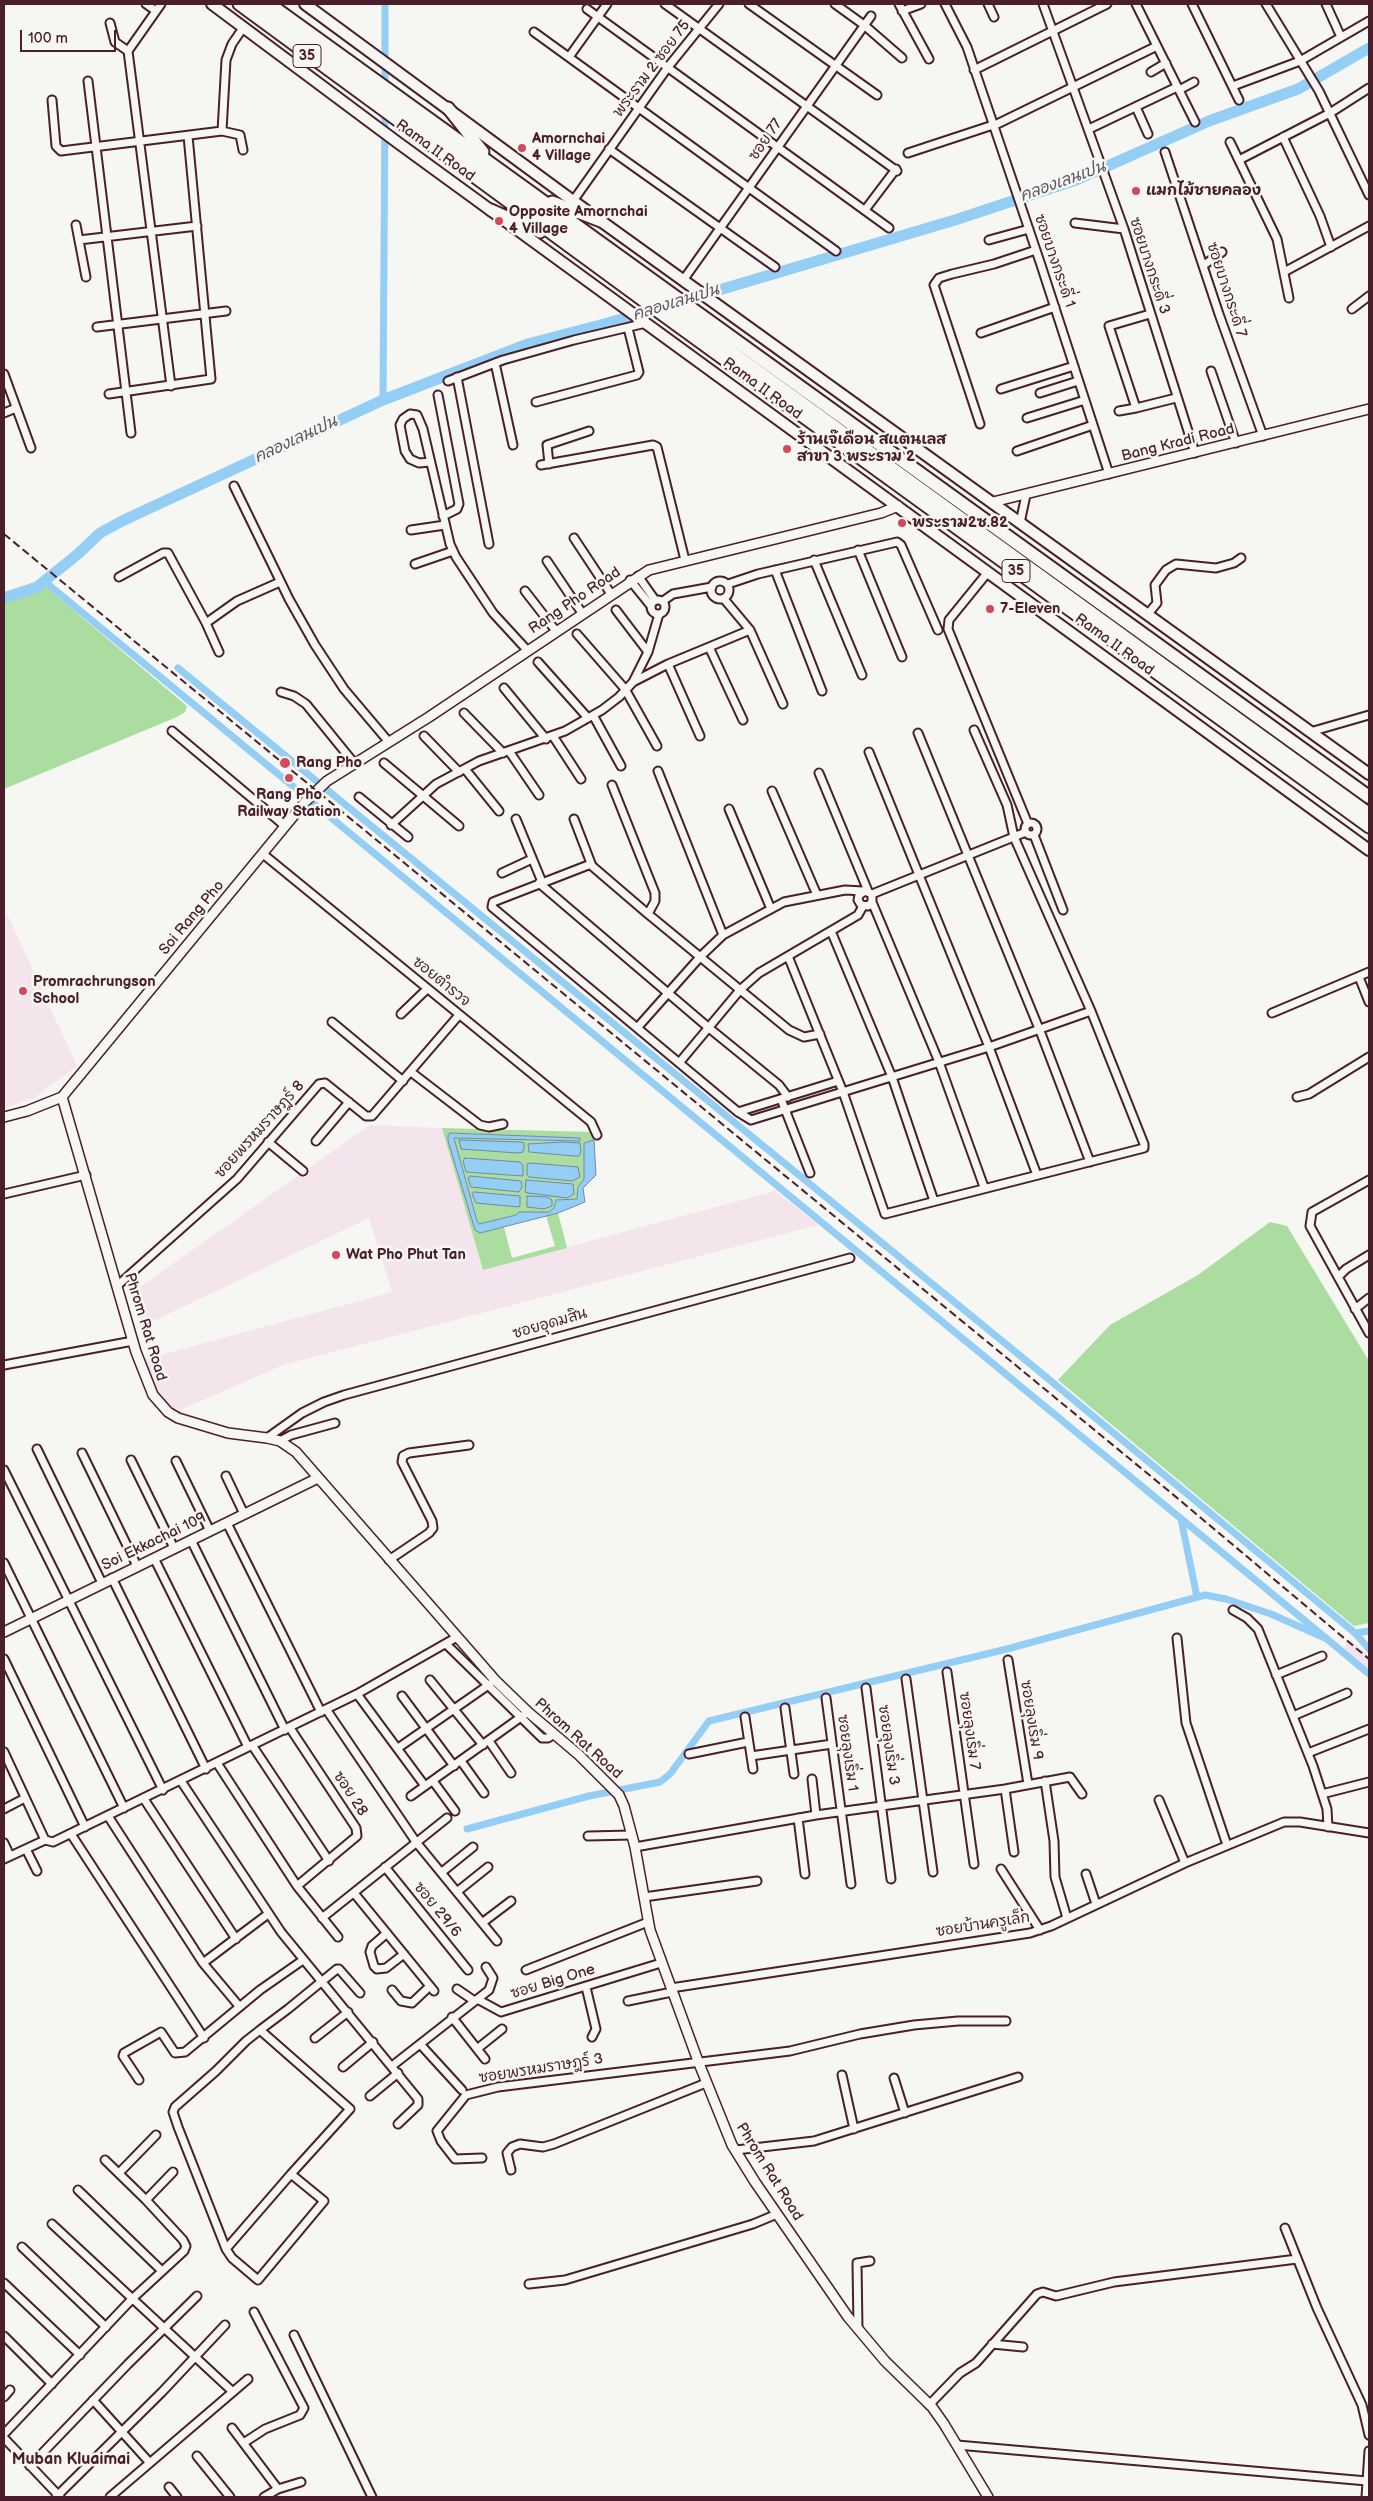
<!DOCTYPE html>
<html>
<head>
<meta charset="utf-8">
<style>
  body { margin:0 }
  #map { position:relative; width:1373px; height:2501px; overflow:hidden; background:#f6f6f2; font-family:"Balsamiq Sans",sans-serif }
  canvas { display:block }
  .frame { position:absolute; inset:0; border:5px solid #4a1f2b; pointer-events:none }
  .scale { position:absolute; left:20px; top:30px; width:96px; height:22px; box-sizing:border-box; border:2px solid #4a1f2b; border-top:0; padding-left:6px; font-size:15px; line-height:18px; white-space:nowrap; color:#4a1f2b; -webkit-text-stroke:4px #f6f6f2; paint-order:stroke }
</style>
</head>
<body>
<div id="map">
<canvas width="1373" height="2501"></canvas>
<div class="frame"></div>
<div class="scale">100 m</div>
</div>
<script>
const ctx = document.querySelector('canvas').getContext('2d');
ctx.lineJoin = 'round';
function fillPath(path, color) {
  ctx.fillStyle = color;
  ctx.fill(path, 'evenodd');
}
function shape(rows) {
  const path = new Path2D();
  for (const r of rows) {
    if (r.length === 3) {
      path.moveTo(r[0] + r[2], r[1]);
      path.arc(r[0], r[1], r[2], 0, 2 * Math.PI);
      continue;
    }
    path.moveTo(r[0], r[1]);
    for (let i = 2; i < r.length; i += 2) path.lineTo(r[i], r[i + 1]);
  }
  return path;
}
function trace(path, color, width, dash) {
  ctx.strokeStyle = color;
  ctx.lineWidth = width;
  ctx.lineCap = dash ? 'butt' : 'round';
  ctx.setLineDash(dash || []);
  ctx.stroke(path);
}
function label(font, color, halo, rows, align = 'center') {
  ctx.font = font + ' "Balsamiq Sans","Playpen Sans Thai",sans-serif';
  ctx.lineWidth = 5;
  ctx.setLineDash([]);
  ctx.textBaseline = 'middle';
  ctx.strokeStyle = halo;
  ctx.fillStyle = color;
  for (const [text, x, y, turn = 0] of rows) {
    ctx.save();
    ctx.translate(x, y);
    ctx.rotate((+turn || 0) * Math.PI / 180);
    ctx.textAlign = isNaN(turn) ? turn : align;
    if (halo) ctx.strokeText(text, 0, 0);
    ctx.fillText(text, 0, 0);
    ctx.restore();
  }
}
const built = shape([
  [7,914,77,1066,34,1098,4,1108,4,915],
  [370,1125,442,1128,483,1270,775,1191,818,1225,283,1365,178,1411,169,1405,155,1388,142,1360,392,1292,369,1218,143,1326,130,1294],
  [1349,1639,1369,1656,1369,1673,1343,1648]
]);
const green = shape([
  [46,587,187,706,185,712,177,717,4,789,4,603],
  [442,1128,593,1132,594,1140,584,1143,584,1179,578,1187,577,1199,556,1200,554,1208,549,1212,519,1212,516,1215,479,1225,477,1221,454,1138,580,1141,580,1138,450,1133,448,1135,480,1233,504,1227,512,1258,555,1246,546,1216,558,1213,567,1248,483,1270],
  [536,1143,580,1143,579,1156,530,1152],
  [1270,1222,1287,1226,1369,1361,1369,1623,1354,1626,1058,1380,1110,1325,1198,1275]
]);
const water = shape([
  [450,1133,580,1138,580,1141,454,1138,477,1221,479,1224,516,1215,519,1212,549,1212,554,1208,556,1200,577,1199,578,1187,584,1179,584,1143,594,1140,596,1175,583,1188,585,1202,558,1213,480,1233,475,1230,448,1141,448,1135,450,1133],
  [459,1140,521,1142,524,1143,524,1148,523,1152,517,1153,461,1149,459,1140],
  [563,1142,580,1143,581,1152,579,1156,574,1156,529,1152,528,1144,563,1142],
  [465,1158,520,1162,523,1165,523,1176,466,1172,463,1161,465,1158],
  [531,1163,578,1167,580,1177,572,1181,529,1177,527,1175,527,1164,531,1163],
  [470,1176,521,1181,522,1187,519,1192,471,1187,468,1178,470,1176],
  [526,1180,573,1184,574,1194,567,1198,528,1193,525,1192,526,1180],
  [474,1192,520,1196,520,1205,519,1207,476,1203,472,1194,474,1192],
  [527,1196,547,1197,552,1200,552,1206,544,1209,527,1207,527,1196]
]);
const canal = shape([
  [385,88,385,4],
  [383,400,385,109],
  [44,581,1327,1639],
  [178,668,1034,1367,1355,1633,1369,1649],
  [1181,1519,1197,1597],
  [1355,1633,1369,1631],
  [467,1829,589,1796,660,1782,670,1774,709,1721,1007,1649,1205,1595,1226,1599,1271,1614,1327,1639,1369,1674]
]);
const river = shape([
  [4,598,37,587,78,554,100,533,124,520,383,400,528,344,608,323,955,220,1076,180,1209,121,1298,89,1369,48]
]);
const minor = shape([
  [146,4,156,11],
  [161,4,128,51,171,386],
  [665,4,897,171],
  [749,4,877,95],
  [835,4,864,25,902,58],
  [899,4,929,59],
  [945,4,967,47,1040,262,1109,474],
  [988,4,994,17],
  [1043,4,1124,229,1195,453],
  [1136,4,1195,122],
  [1192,4,1239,100],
  [1266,4,1319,91,1369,195],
  [1326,4,1341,37],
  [587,9,889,228],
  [902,11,921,4],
  [110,23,115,42,128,51],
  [534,32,836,251],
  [569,57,607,4],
  [974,70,1107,4],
  [1151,72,1166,63],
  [88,81,131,433],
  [1233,86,1300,61,1369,21],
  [1179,90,1194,82],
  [52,100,56,146,61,151,222,131,240,135,243,150],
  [1136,107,1148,134],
  [993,126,1157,46],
  [1089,129,1177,87],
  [222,131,226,60,232,44,243,28],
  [1283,137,1320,216,1331,247],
  [1230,142,1277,239,1289,298],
  [609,149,775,267],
  [1165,152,1219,314,1263,436],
  [908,153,993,125],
  [1239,160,1330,113,1369,88],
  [573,201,668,67,719,4],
  [865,210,896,169],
  [1075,223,1124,229],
  [76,225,86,277],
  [79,240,197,226],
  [989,240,1029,229],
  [1204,265,1222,252],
  [1284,272,1369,226],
  [684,279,871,16],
  [1352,309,1369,296],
  [1150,314,1109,326,1136,408,1176,398],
  [97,327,226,311],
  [981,333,1055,307],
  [495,363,513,445],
  [1211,371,1236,443],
  [4,374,31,448],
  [457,377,489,544],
  [448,381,503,360,574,340,646,323],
  [1001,389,1074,366],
  [1040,393,1078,381],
  [109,394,211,379,188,136],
  [438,395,459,504,457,509,443,516],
  [536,402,637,375,639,372,628,328],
  [1119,411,1136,408],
  [4,413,16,408],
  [1027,418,1085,400],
  [980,424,934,285,939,278,952,274,994,264,1036,250],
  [1017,451,1093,425],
  [430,462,419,463,410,459,405,451,400,425,403,419,410,414,417,415,423,429,450,544,456,557,493,613,527,650],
  [549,464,547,445,589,431],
  [541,465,653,445,657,447,685,560],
  [234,486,289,599,315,645,344,689,388,741],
  [1020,523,1026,495],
  [411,530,445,525],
  [574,538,611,594],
  [858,550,902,657],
  [814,560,862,675],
  [547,561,582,613],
  [415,564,453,551],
  [775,570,822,691],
  [988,572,949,620,948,629,1028,824],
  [638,576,655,600],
  [119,577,163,553,168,553,206,623],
  [630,580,651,606],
  [720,590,9],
  [728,584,758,574,897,542,901,545,938,630],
  [525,591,556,631],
  [724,599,750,630,783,704],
  [658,607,7],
  [663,601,673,594,712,587],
  [616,610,648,652],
  [1147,615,1157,603,1155,585,1166,570,1176,564,1216,568,1234,563,1241,558],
  [577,634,625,689,657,746],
  [709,647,743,720],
  [219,652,206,623,237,601,280,582],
  [538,662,588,718],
  [668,664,700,736],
  [633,682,668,664,750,630],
  [504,688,546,739],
  [281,692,294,696,306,704,354,763],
  [464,713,503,753],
  [593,715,621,766],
  [172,731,285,826],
  [1310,732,1369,715],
  [918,733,1042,1036,1090,1162],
  [424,736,459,772],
  [553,736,581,779],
  [509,751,539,795],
  [869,752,989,1047,1037,1175],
  [384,763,459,826],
  [465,769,499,811],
  [658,771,723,935],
  [819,773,868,891],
  [612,785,655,893,655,901,648,914,789,1030,804,1037,820,1034],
  [772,791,817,895],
  [359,797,408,837],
  [729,809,771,909],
  [516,819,542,882],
  [574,819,592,866,648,914],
  [1031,829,6],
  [391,825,436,784,479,761,565,731,602,710,619,697,633,682,648,652,659,614],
  [1034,835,1063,910],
  [263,854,591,1122,597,1135],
  [591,864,493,902,492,907,738,1112,751,1120,989,1047,1091,1011],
  [502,873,532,859],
  [539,883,709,1028,779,1085,788,1097],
  [872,894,1026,832],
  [872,902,868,906,861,905,858,900,859,895,865,891,872,894,872,902,939,1062,984,1187],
  [831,931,892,1077,934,1201],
  [788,956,843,1092,885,1214,1144,1148,1144,1144,1091,1011,1014,837,1007,805,974,730],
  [1359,977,1369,1002],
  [1272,1013,1369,972],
  [401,1014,427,989],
  [332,1022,403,1081],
  [637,1028,701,956,723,935,784,902,845,890,863,891],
  [679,1063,740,990,759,973,858,915,863,906],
  [411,1072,480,1125,489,1127,503,1124],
  [1297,1097,1309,1094,1369,1057],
  [781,1099,810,1173],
  [738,1112,838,1081],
  [316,1141,349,1102],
  [268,1142,303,1171],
  [1369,1180,1312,1212,1310,1226,1369,1333],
  [4,1194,86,1175],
  [1338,1277,1346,1269,1369,1255],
  [118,1285,237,1179,319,1084,325,1083,366,1116,372,1116,459,1015],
  [1355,1309,1369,1298],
  [4,1365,133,1341],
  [267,1438,302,1413,324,1402,344,1395,850,1258],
  [280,1441,291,1435,335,1423],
  [37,1449,102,1583],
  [82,1453,137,1566],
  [131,1460,174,1548],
  [176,1461,210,1531],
  [4,1470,163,1790],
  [226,1476,244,1514],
  [227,1523,321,1712],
  [191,1540,285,1730],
  [154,1558,248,1747],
  [389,1560,429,1533,433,1528,432,1521,402,1462,403,1456,409,1453,469,1445],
  [4,1563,124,1808],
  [112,1578,206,1769],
  [1233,1610,1247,1618,1258,1629,1313,1766,1327,1809,1328,1827],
  [1177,1638,1186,1723,1227,1845],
  [446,1644,542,1738,548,1738,554,1734],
  [4,1659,85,1827],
  [1008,1660,1028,1784],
  [947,1672,974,1864],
  [1276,1675,1322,1656],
  [906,1679,933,1872],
  [430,1680,483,1745],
  [866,1688,891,1879],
  [357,1694,425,1786],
  [402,1696,454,1766],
  [826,1698,851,1884],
  [785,1708,794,1774],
  [326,1709,416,1842,497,1941],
  [1293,1716,1347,1693],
  [745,1717,753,1769],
  [290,1728,356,1828,357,1836,297,1886],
  [489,1741,511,1773],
  [252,1745,329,1861],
  [398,1748,490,1684],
  [4,1752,45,1840,53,1842,357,1694,457,1637],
  [1308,1753,1369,1729],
  [689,1754,748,1742],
  [751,1756,832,1744],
  [461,1761,484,1793],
  [217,1763,297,1886,338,1937],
  [812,1779,816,1815],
  [181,1781,281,1932,418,2099,418,2105,398,2124],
  [433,1781,455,1811],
  [1045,1781,1054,1841,1055,1877,1067,1918],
  [1005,1789,1014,1852],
  [1322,1794,1369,1782],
  [411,1796,528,1712],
  [144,1799,236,1939],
  [1159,1800,1185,1863],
  [4,1809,25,1798],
  [108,1816,203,1963,239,2006],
  [798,1818,805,1874],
  [71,1834,204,2038],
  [588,1836,632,1835],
  [4,1843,10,1856],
  [635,1847,816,1815,1005,1789,1070,1777,1082,1794],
  [26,1849,37,1871],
  [4,1859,45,1840],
  [385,1867,468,1970],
  [1001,1869,1040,1930],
  [442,1872,473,1847],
  [1086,1874,1096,1904],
  [458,1891,488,1867],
  [354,1893,434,1991],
  [644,1897,757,1881],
  [322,1918,447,1818],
  [482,1923,511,1901],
  [387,1933,372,1946,370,1952,374,1966,377,1969,386,1968,404,1954],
  [203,1963,268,1914],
  [526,1970,648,1922],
  [586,1987,596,2029,592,2037],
  [671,1988,1030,1933,1051,1926,1185,1863,1284,1822,1300,1822,1369,1833],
  [457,1989,473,2000,479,2000,501,2012,661,1963],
  [392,1990,401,2001,412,2003,430,1986],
  [628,2001,672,1992],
  [452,2017,485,2059],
  [260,2030,350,2109,291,2174,324,2201,258,2280,232,2258,226,2249,178,2127,173,2112,175,2107,216,2071,246,2041,260,2030,288,2009,337,1969,339,1969,360,1993],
  [315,2038,348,2012],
  [420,2044,462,2090],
  [477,2049,502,2029],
  [392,2066,489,1990,493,1978,486,1967],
  [343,2067,373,2042],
  [842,2075,854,2129],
  [894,2078,905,2113],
  [139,2080,123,2056,124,2053,161,2032,175,2053,185,2052,260,1990,303,1960],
  [370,2096,398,2073],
  [736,2150,814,2141,1018,2077],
  [482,2158,455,2159,441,2141,437,2131,466,2095,498,2087,790,2051,860,2034,914,2025,958,2021,1006,2021],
  [511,2170,507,2153,512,2147,520,2144,543,2147,554,2144,706,2083],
  [119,2173,156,2135],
  [78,2190,161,2270],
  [146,2200,173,2172],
  [52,2224,233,2392],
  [1285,2228,1317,2308,1362,2405,1369,2435],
  [22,2247,106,2327],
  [226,2249,291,2174],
  [4,2283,80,2355],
  [529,2284,565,2280,753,2224,777,2214],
  [858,2329,857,2263,870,2261],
  [294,2335,372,2497],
  [4,2336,52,2384],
  [992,2344,1023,2347],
  [4,2397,10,2390],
  [93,2400,150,2463],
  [929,2405,960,2373,976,2363,1037,2294,1043,2292,1056,2296,1114,2282,1297,2259],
  [232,2428,278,2489],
  [4,2434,132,2299,184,2251,186,2246,183,2240,146,2200,105,2160],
  [4,2438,60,2497],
  [245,2442,265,2429,300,2415,304,2408,254,2312],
  [957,2445,1367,2481],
  [197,2456,230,2497],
  [30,2466,128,2364,197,2296],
  [169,2487,177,2497],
  [56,2497,162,2392,225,2325],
  [110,2497,248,2379],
  [264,2497,278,2489,301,2482],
  [1366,2497,1369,2451]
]);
const tertiary = shape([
  [993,502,1369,409],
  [62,1097,136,1352,153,1395,168,1412,178,1418,228,1433,267,1438,280,1441,296,1452,495,1680,528,1712,579,1755,619,1795,624,1806,635,1847,650,1930,698,2061,732,2145,755,2182,848,2317,885,2361,932,2407,944,2424,988,2497],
  [4,1117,27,1111,62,1097,305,802,327,781,429,717,649,570,881,513,898,506],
  [4,1632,318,1478]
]);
const secondary = shape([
  [212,4,397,142,1369,850],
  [305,4,573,201,1369,774]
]);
const trunk = shape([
  [239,4,663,315,1369,827],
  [448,108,483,152],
  [552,202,601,221],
  [491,210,540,232]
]);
const motorway = shape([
  [251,4,1369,814],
  [269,4,1369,797]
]);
const rail = shape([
  [4,534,1170,1492,1369,1659]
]);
const markers = [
  [522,148,5,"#d1495b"],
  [1136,191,5,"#d1495b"],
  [499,221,5,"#d1495b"],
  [787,449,5,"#d1495b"],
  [902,523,5,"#d1495b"],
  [990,609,5,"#d1495b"],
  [285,763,6,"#d1495b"],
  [289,778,5,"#d1495b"],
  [23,991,5,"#d1495b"],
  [336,1255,5,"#d1495b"]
];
const shields = [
  [307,56,28],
  [1016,571,28]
];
const shieldNames = [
  ["35",307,56],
  ["35",1016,571]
];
const streetNames = [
  ["พระราม 2 ซอย 75",652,69,-53],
  ["ซอย 77",766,140,-55],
  ["Rama II Road",435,151,36],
  ["ซอยบางกระดี่ 1",1054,261,71],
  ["ซอยบางกระดี่ 3",1149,266,72],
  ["ซอยบางกระดี่ 7",1226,290,72],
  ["Rama II Road",762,389,36],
  ["Bang Kradi Road",1178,443,-14],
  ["Rang Pho Road",575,601,-34],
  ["Rama II Road",1114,645,36],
  ["Soi Rang Pho",192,918,-50],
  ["ซอยตำรวจ",441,982,39],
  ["ซอยพรหมราษฎร์ 8",260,1130,-48],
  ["ซอยอุดมสิน",550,1324,-16],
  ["Phrom Rat Road",145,1327,73],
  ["Soi Ekkachai 109",154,1542,-26],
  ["ซอยลุงเริ่ม 9",1031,1720,81],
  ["ซอยลุงเริ่ม 7",969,1731,82],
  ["Phrom Rat Road",578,1739,42],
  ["ซอยลุงเริ่ม 3",888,1745,82],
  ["ซอยลุงเริ่ม 1",847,1753,82],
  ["ซอย 28",350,1794,57],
  ["ซอย 29/6",437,1910,51],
  ["ซอยบ้านครูเล็ก",983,1925,-9],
  ["ซอย Big One",553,1982,-17],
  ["ซอยพรหมราษฎร์ 3",541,2069,-9],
  ["Phrom Rat Road",769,2172,58]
];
const poiNames = [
  ["Amornchai",532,139],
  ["4 Village",532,156],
  ["แมกไม้ชายคลอง",1146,191],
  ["Opposite Amornchai",509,212],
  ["4 Village",509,229],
  ["ร้านเจ๊เดือน สแตนเลส",797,440],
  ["สาขา 3 พระราม 2",797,457],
  ["พระราม2ซ.82",912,523],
  ["7-Eleven",1000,609],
  ["Rang Pho",296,763],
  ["Rang Pho",289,795,"center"],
  ["Railway Station",289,812,"center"],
  ["Promrachrungson",33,982],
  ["School",33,999],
  ["Wat Pho Phut Tan",346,1255]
];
const waterNames = [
  ["คลองเลนเปน",1063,182,-20],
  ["คลองเลนเปน",676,303,-17],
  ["คลองเลนเปน",296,440,-25]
];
const neighbourhoodNames = [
  ["Muban Kluaimai",71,2460]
];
fillPath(built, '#f4e5ec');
fillPath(green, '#aadd9f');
fillPath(water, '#94cef4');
trace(water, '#7688a4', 1);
trace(canal, '#94cef4', 7);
trace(river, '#94cef4', 11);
trace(minor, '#4a1f2b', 11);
trace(tertiary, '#4a1f2b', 12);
trace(secondary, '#4a1f2b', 14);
trace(trunk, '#4a1f2b', 15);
trace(motorway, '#4a1f2b', 16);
trace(minor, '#f6f6f2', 7);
trace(tertiary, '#f6f6f2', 9);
trace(secondary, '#f6f6f2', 10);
trace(trunk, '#f6f6f2', 11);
trace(motorway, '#f6f6f2', 12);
trace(rail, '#4a1f2b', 2, [8, 4]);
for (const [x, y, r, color] of markers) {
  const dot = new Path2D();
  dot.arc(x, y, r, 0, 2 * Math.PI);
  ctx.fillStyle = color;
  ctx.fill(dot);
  trace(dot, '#f6f6f2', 2);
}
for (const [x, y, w] of shields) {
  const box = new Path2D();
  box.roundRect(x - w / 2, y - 11.5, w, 23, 4);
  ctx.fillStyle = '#f6f6f2';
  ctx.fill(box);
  trace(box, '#4a1f2b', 1);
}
label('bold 14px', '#4a1f2b', null, shieldNames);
label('15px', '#4a1f2b', '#f6f6f2', streetNames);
label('bold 15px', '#4a1f2b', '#f6f6f2', poiNames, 'left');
label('italic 16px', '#605467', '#f6f6f2', waterNames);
label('bold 16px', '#4a1f2b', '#f6f6f2', neighbourhoodNames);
</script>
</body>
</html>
